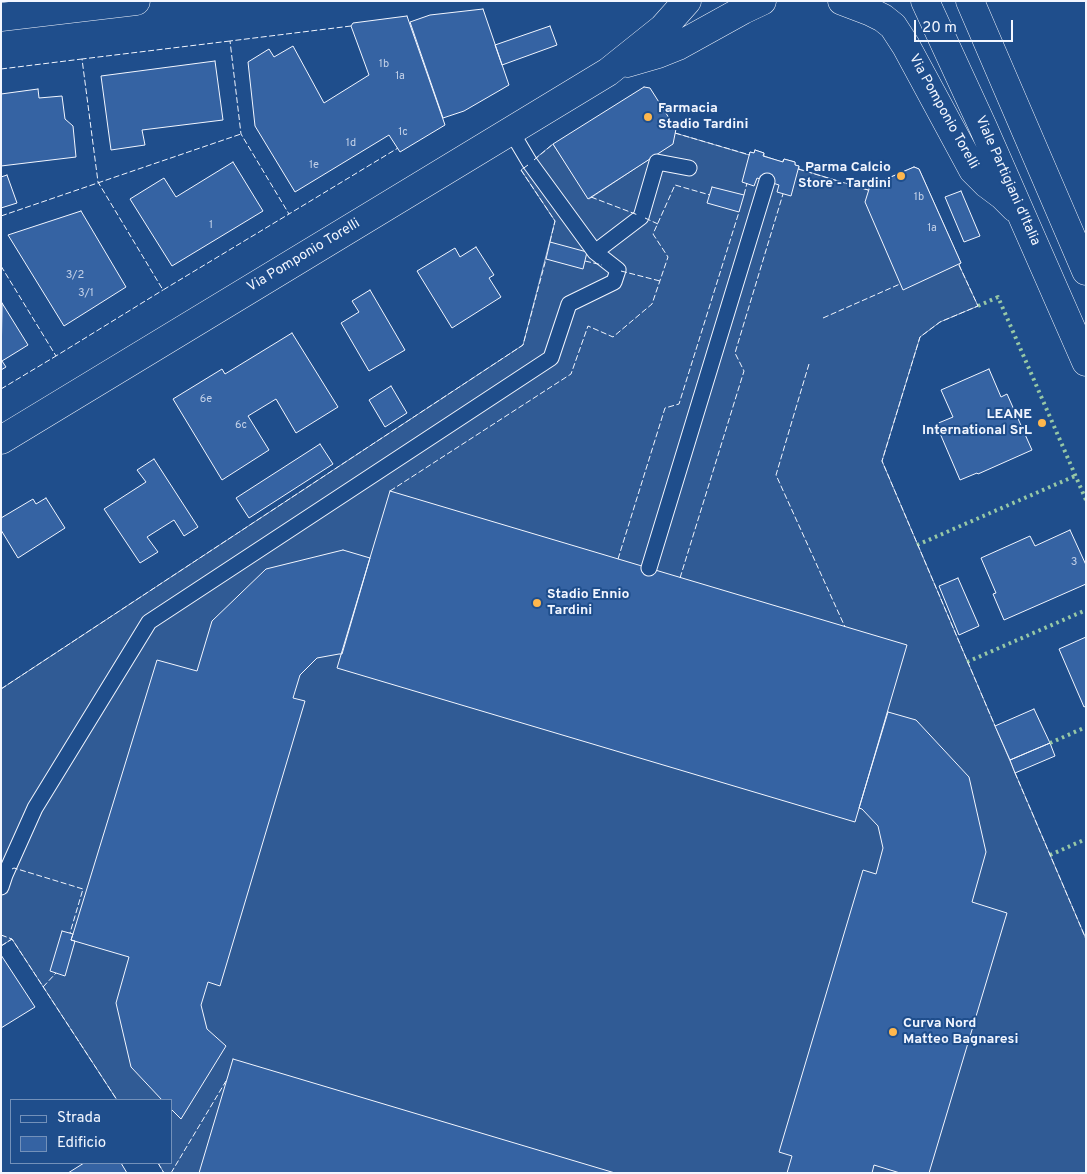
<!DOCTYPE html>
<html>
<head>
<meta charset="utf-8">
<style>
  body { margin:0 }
  #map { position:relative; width:1087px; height:1174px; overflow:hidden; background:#1f4e8c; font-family:Overpass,sans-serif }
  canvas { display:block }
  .frame { position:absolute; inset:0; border:2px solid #f2f6ff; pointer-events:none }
  .legend { position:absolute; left:10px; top:1099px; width:162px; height:65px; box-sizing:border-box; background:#1f4e8c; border:1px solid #7391ba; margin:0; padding:6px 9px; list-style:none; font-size:15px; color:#f2f6ff }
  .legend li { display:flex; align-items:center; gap:10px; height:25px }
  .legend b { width:25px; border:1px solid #7391ba }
  .scale { position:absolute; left:914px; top:20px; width:99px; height:22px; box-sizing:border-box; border:2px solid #f2f6ff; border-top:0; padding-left:6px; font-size:15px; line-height:18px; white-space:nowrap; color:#f2f6ff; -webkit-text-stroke:4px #1f4e8c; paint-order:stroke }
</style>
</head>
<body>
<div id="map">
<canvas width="1087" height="1174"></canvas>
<div class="frame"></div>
<ul class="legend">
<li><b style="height:6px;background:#1f4e8c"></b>Strada</li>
<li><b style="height:14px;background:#3563a3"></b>Edificio</li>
</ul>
<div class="scale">20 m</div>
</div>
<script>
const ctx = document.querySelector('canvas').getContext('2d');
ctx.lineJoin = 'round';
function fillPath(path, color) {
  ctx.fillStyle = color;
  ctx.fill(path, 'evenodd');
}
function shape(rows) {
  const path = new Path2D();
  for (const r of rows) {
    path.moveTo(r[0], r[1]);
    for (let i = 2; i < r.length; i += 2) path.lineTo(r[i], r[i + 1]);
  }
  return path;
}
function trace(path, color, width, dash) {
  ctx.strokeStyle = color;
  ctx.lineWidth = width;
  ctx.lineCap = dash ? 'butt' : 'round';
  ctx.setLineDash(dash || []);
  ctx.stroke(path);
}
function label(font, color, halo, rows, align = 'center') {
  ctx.font = font + ' Overpass,sans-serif';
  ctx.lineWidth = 4;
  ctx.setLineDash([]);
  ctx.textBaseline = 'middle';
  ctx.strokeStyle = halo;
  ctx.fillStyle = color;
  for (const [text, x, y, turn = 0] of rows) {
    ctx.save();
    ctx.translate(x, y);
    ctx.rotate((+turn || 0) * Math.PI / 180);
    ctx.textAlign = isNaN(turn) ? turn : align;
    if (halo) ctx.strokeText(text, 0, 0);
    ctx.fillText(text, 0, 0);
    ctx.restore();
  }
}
const built = shape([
  [675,133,749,155,750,152,754,153,755,150,764,153,764,156,782,162,784,159,795,162,795,165,799,166,799,169,868,190,870,186,914,167,919,169,961,263,959,265,978,306,940,322,920,337,882,461,1086,939,1086,1173,164,1173,158,1163,171,1163,171,1100,117,1100,12,939,1,946,1,689,523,345,555,221,521,170,553,144,589,199,672,144,675,133]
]);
const building = shape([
  [483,9,509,85,464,111,443,118,410,22,430,15,483,9],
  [407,16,445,125,400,152,389,135,295,192,255,126,248,62,269,49,274,57,293,46,324,103,369,75,351,26,353,23,407,16],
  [550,26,557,45,502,65,495,45,550,26],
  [215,61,223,120,142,130,145,145,111,150,101,76,215,61],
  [644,87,650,88,676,129,673,144,588,199,553,144,644,87],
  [38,89,39,98,62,96,65,119,73,126,76,157,1,166,1,94,38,89],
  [755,150,764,153,763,156,783,162,784,159,795,162,795,165,799,166,791,196,777,192,779,185,757,178,754,186,742,182,750,152,754,153,755,150],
  [233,162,263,211,172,266,130,199,164,178,176,197,233,162],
  [914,167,919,169,961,263,903,290,865,202,870,186,914,167],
  [7,175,17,203,1,208,1,177,7,175],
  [712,187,744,195,739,212,707,203,712,187],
  [961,191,980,236,964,242,945,197,961,191],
  [81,211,126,287,64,326,8,235,81,211],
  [550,242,587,252,583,269,546,259,550,242],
  [476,247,494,275,489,278,501,297,452,328,417,271,455,248,460,257,476,247],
  [370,290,405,350,369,371,341,323,359,312,352,301,370,290],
  [2,303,28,345,2,361,6,367,1,370,2,303],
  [292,333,338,407,296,433,276,399,248,416,269,450,222,480,173,399,222,369,225,374,292,333],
  [989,369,1001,397,1007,394,1032,450,978,474,977,473,960,480,936,424,953,417,941,390,989,369],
  [391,386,407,413,385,427,369,400,391,386],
  [320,444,333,464,249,518,236,498,320,444],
  [154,459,198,527,184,536,174,520,147,537,158,552,140,563,104,509,146,482,137,470,154,459],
  [390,491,907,645,855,822,337,668,390,491],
  [46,498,65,528,18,558,1,530,1,518,33,499,36,504,46,498],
  [1070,530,1086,565,1086,584,1004,620,993,594,996,593,981,558,1030,536,1035,546,1070,530],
  [343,550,370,558,342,654,339,654,317,658,300,675,293,698,305,701,220,986,208,982,201,1005,207,1029,226,1046,181,1119,171,1109,171,1100,162,1100,131,1067,116,1003,129,957,71,940,73,934,157,660,197,671,212,621,266,569,343,550],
  [958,578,979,626,959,635,939,586,958,578],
  [1086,637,1086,706,1084,707,1059,649,1086,637],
  [1034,709,1050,743,1010,760,995,726,1034,709],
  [888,712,916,720,969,777,986,852,972,902,1007,913,929,1173,900,1173,874,1165,872,1173,787,1173,792,1156,779,1152,863,870,876,874,883,848,878,826,862,809,859,808,888,712],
  [1050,743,1055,756,1015,773,1010,760,1050,743],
  [62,931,73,934,71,940,75,941,65,976,50,971,62,931],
  [1,955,35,1007,1,1028,1,955],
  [233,1059,615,1173,199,1173,233,1059],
  [84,1163,121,1163,127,1173,68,1173,84,1163]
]);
const service = shape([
  [595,252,641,217,657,162,689,168],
  [649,568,767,181],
  [1,887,5,875,35,808,149,622,551,358,569,304,614,282,618,270,595,252,530,163,511,131]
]);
const minor = shape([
  [1,17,136,1]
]);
const secondary = shape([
  [842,1,871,12,883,18,893,26,906,46,973,170,987,184,1003,196,1015,208],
  [925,1,983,127,1086,362],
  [970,1,1086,271],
  [627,63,658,54,678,46,743,10,762,1],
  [1,440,608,72,663,28,687,1]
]);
const hedge = shape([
  [978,306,998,297,1086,500],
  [917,545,1075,476],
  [967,662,1086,610],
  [1050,743,1086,727],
  [1050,855,1086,839]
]);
const fence = shape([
  [351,26,230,41,241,134,289,214,398,148],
  [230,41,82,59,98,182,163,290,289,214],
  [1,69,82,59],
  [675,133,750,155],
  [534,160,553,144],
  [528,165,521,170,555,221,550,242],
  [798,169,868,190],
  [744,195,747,183],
  [591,197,638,215],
  [1,216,241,134],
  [645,218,658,224],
  [585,261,602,265],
  [959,265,978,306,940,322,920,337,882,461,995,726],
  [1,266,56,356,163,290],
  [621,271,660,281],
  [823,318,900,284],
  [809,364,776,475,845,627],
  [1,389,56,356],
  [390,491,571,374,588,326,613,337,652,304,668,257,653,234,675,185,710,195],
  [618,559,665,408,679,404,739,212],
  [680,578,744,371,735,353,783,194],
  [1,689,523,345,546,259],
  [1015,773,1086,939],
  [12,869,14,868,83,889,70,933],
  [1,935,12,939,117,1100],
  [1,946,12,939],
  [43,987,56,973],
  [158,1163,164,1173],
  [171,1173,226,1081]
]);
const markers = [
  [648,117,5,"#ffb74d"],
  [901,176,5,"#ffb74d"],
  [1042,423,5,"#ffb74d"],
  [537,603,5,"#ffb74d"],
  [893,1032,5,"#ffb74d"]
];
const numberNames = [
  ["1b",384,65],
  ["1a",400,77],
  ["1c",403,133],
  ["1d",351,144],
  ["1e",314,166],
  ["1b",919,198],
  ["1",211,226],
  ["1a",932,229],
  ["3/2",75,276],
  ["3/1",86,294],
  ["6e",206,400],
  ["6c",241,426],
  ["3",1074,563]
];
const poiNames = [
  ["Farmacia",658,109],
  ["Stadio Tardini",658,125],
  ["Parma Calcio",891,168,"right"],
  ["Store - Tardini",891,184,"right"],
  ["LEANE",1032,415,"right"],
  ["International SrL",1032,431,"right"],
  ["Stadio Ennio",547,595],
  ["Tardini",547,611],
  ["Curva Nord",903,1024],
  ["Matteo Bagnaresi",903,1040]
];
const streetNames = [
  ["Via Pomponio Torelli",943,112,61],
  ["Viale Partigiani d'Italia",1007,181,66],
  ["Via Pomponio Torelli",304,256,-31]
];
fillPath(built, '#305b95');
trace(built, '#a8bbd7', 1);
fillPath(building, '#3563a3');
trace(building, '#f2f6ff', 1);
trace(service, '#f2f6ff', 17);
trace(minor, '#f2f6ff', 29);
trace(secondary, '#f2f6ff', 29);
trace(service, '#1f4e8c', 15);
trace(minor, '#1f4e8c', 28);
trace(secondary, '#1f4e8c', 28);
trace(hedge, '#97c8a6', 4, [2.5, 4]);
trace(fence, '#f2f6ff', 1, [6, 2.5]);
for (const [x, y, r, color] of markers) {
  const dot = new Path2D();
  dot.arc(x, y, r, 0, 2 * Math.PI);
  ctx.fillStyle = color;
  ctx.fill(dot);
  trace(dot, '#1f4e8c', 2);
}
label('11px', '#c3d1e8', null, numberNames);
label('bold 14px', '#f2f6ff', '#1f4e8c', poiNames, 'left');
label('14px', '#f2f6ff', '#1f4e8c', streetNames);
</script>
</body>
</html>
